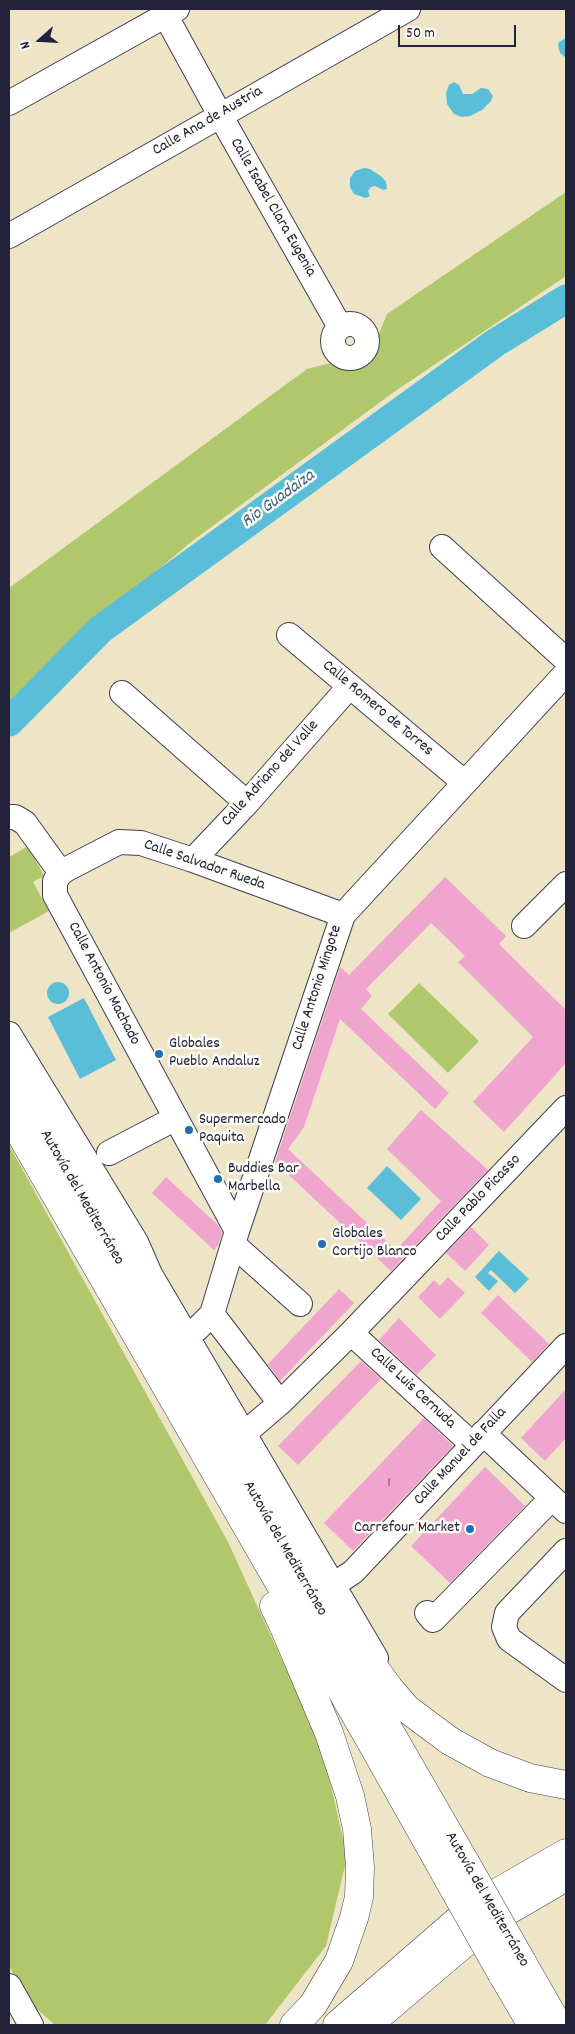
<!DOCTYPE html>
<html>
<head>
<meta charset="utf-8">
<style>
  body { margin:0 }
  #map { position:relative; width:575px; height:2034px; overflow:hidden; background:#eee5c7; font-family:Dekko,sans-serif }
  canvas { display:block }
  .frame { position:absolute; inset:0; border:10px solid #22223b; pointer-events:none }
  .north { position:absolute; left:15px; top:15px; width:50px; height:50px; -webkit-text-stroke:4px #fdfcf7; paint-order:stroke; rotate:251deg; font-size:14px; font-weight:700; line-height:20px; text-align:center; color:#22223b }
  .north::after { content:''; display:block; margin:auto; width:18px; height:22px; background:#22223b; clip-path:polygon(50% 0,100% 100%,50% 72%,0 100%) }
  .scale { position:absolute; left:398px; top:25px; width:118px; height:22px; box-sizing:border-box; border:2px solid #22223b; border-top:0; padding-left:6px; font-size:15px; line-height:18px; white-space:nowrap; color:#22223b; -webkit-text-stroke:4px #fdfcf7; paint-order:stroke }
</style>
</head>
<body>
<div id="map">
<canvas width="575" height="2034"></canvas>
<div class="frame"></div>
<div class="north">N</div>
<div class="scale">50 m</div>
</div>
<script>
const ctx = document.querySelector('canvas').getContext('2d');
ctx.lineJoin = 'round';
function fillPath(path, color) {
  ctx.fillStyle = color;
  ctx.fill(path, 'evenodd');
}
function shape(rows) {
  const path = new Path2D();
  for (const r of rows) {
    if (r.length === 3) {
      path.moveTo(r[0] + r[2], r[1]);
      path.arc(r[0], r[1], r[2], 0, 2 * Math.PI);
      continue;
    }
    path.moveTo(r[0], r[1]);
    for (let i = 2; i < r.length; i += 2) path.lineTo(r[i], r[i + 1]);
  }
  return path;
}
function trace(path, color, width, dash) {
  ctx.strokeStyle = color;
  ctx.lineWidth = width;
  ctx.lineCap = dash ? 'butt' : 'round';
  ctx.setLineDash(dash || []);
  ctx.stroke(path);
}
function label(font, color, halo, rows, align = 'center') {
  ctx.font = font + ' Dekko,sans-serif';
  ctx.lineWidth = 5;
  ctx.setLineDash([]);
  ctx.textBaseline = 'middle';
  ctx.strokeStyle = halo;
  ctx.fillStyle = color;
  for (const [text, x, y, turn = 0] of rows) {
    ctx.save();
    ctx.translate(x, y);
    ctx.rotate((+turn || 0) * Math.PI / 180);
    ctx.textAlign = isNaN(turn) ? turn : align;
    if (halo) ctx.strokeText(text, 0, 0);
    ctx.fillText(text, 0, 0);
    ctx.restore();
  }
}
const green = shape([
  [566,192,566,276,391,394,191,542,107,613,44,680,9,711,9,588,307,369,335,362,356,366,369,358,387,314],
  [28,846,44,876,33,882,49,911,9,933,9,857],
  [419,983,479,1041,448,1073,388,1014],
  [9,1145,228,1542,323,1750,347,1857,326,1946,265,2025,55,2025,30,2003,9,1966]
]);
const water = shape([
  [566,38,566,58,560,53,558,46,559,42],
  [454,82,459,85,463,94,472,94,481,88,488,89,493,96,491,101,482,110,470,116,462,117,454,114,447,104,446,93,449,85],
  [364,168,370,169,382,177,386,182,387,189,383,190,375,186,371,187,368,191,370,196,366,198,354,194,350,187,350,178,355,171],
  [58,993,11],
  [84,998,116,1060,80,1079,48,1017],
  [387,1166,421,1199,401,1220,367,1188],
  [499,1251,529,1279,515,1293,491,1270,488,1273,498,1281,489,1291,475,1277]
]);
const river = shape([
  [9,722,101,629,495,343,566,299]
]);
const building = shape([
  [445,877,506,936,499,944,566,1010,566,1063,504,1132,473,1102,533,1037,458,962,465,956,431,923,366,989,372,996,361,1009,449,1093,435,1109,340,1019,304,1127,288,1149,396,1250,441,1201,387,1149,421,1110,488,1170,391,1271,275,1162,340,967,349,975],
  [166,1177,218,1225,222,1233,218,1245,214,1250,152,1193],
  [471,1227,489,1245,465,1271,446,1253],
  [448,1277,465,1293,440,1319,418,1297,434,1280,440,1286],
  [339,1289,354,1303,280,1381,268,1364],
  [498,1295,549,1344,532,1362,481,1313],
  [399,1318,436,1355,417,1375,379,1340],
  [361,1361,381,1379,298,1465,278,1446],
  [566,1389,566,1438,545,1461,521,1438],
  [424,1418,453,1446,353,1551,324,1523],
  [485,1467,525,1506,450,1583,411,1546]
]);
const minor = shape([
  [162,9,220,115,340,327],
  [9,103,177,9],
  [9,236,408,9],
  [350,341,17],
  [442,547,566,660],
  [289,635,465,783],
  [122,693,247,803],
  [9,817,15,817,25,823,61,873],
  [193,860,247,803,349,687],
  [524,926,566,884],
  [9,1034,136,1242,150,1274,376,1658],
  [109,1153,176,1118],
  [237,1231,55,895,55,881,61,873,67,869,119,842,141,843,193,860,343,915],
  [234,1245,300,1304],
  [212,1314,280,1403],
  [351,1333,472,1444],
  [186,1335,197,1329,212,1314,237,1231,343,915,566,673],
  [243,1432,252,1427,280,1403,351,1333,566,1108],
  [483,1433,566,1511],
  [566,1551,507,1613,504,1627,509,1639,566,1680],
  [333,1585,353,1572,566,1346],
  [427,1613,433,1620,552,1498],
  [9,1986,31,2025]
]);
const major = shape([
  [450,1741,490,1763,530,1778,566,1785],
  [500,1891,566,1853],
  [511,1909,566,1877],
  [337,2025,456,1922],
  [368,2025,467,1941]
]);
const highway = shape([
  [9,1072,465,1862],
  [9,1114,370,1740,446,1875],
  [274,1606,284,1627,329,1733,350,1796,357,1829,360,1867,359,1897,354,1918,339,1961,313,2005,294,2025],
  [357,1644,389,1688,407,1709,450,1741],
  [522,1962,558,2025],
  [502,1974,532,2025]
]);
const highwayBridge = shape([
  [465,1862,522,1962],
  [446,1875,502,1974]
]);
const markers = [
  [159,1054,5,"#1f6fb2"],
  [189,1130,5,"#1f6fb2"],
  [218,1179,5,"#1f6fb2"],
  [322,1244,5,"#1f6fb2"],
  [470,1529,5,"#1f6fb2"]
];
const numberNames = [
  ["1",389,1484]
];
const streetNames = [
  ["Calle Ana de Austria",208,122,-30],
  ["Calle Isabel Clara Eugenia",272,208,60],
  ["Calle Romero de Torres",377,709,40],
  ["Calle Adriano del Valle",271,774,-48],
  ["Calle Salvador Rueda",204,866,19],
  ["Calle Antonio Machado",103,984,62],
  ["Calle Antonio Mingote",318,988,-72],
  ["Autovía del Mediterráneo",81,1198,60],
  ["Calle Pablo Picasso",479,1199,-46],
  ["Calle Luis Cernuda",412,1389,43],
  ["Calle Manuel de Falla",461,1457,-47],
  ["Autovía del Mediterráneo",284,1549,60],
  ["Autovía del Mediterráneo",486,1900,60]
];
const poiNames = [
  ["Globales",169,1045],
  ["Pueblo Andaluz",169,1063],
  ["Supermercado",199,1121],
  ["Paquita",199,1139],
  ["Buddies Bar",228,1170],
  ["Marbella",228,1188],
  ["Globales",332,1235],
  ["Cortijo Blanco",332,1253],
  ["Carrefour Market",460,1529,"right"]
];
const waterNames = [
  ["Rio Guadaiza",279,500,-36]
];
fillPath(green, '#b1c76b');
fillPath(water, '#5bbed9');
trace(river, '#5bbed9', 29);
fillPath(building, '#f0a5cf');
trace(minor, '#413f50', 26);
trace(major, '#413f50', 29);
trace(highway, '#413f50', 29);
trace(minor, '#fff', 24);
trace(major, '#fff', 28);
trace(highway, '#fff', 28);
trace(highwayBridge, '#413f50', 29, []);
trace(highwayBridge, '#fff', 28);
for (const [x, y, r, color] of markers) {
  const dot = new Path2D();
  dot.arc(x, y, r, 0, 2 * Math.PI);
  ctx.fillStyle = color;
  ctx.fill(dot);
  trace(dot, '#fdfcf7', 2);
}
label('14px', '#564360', null, numberNames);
label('16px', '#22223b', '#fdfcf7', streetNames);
label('16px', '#22223b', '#fdfcf7', poiNames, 'left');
label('italic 18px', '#39607a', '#fdfcf7', waterNames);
</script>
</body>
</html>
